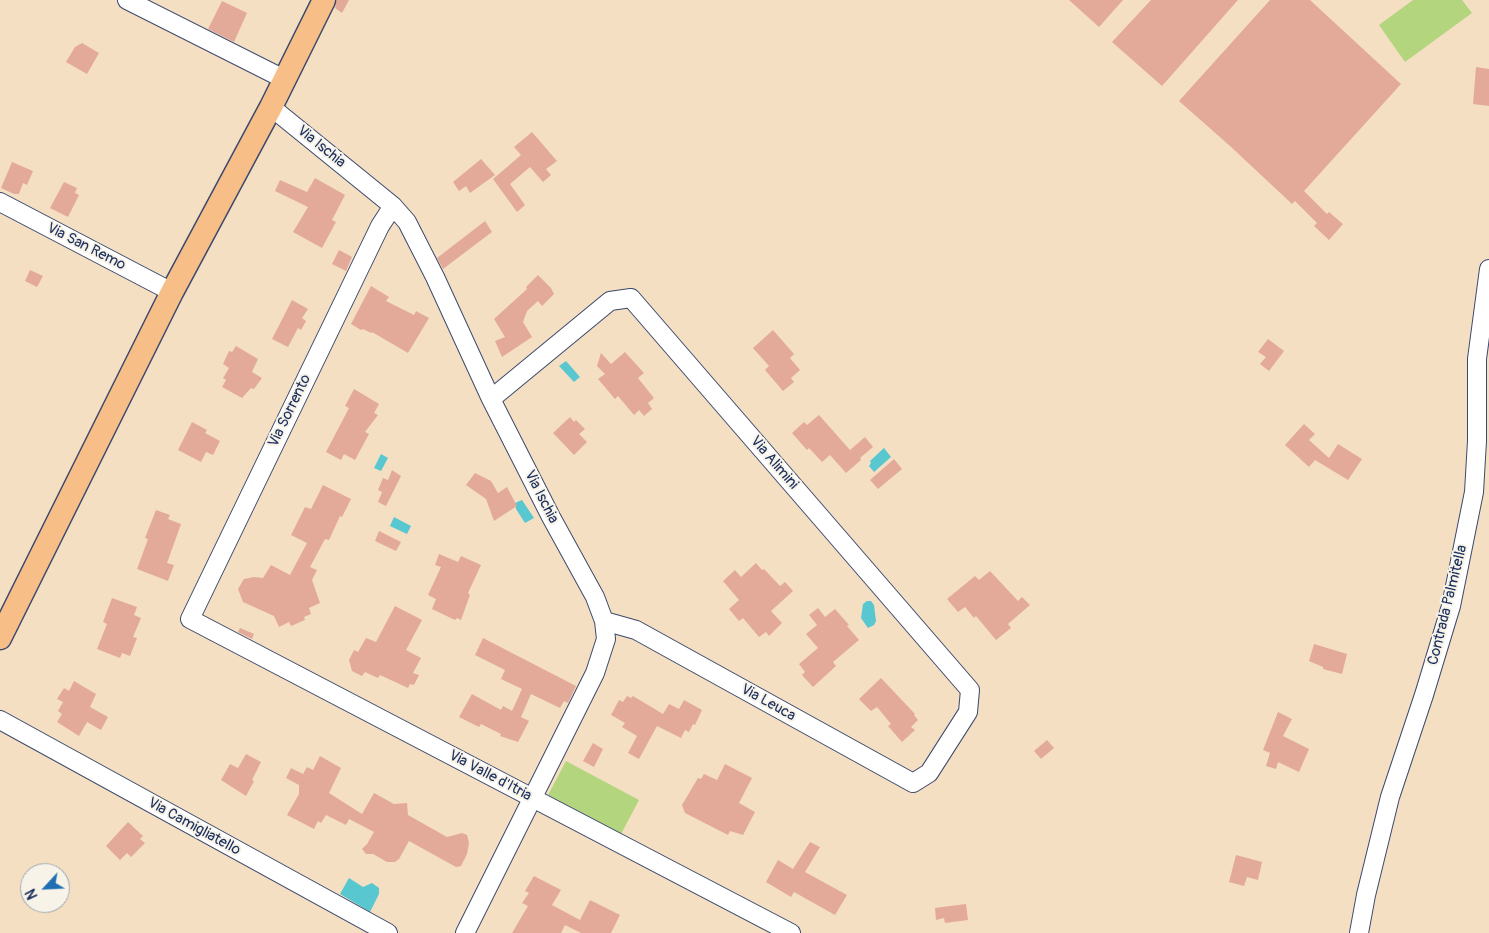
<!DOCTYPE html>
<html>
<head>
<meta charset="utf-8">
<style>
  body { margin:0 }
  #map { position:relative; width:1489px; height:933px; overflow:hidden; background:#f4dfc3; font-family:Pangolin,sans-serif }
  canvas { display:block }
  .north { position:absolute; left:20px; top:863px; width:50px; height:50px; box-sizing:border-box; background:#f7f3e8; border:1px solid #9fa5b1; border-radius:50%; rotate:245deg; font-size:14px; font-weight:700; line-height:20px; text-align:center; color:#1b2f5e }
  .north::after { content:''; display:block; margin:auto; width:18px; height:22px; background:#1f6fb2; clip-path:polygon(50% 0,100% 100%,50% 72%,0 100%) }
</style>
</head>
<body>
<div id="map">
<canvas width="1489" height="933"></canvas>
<div class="north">N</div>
</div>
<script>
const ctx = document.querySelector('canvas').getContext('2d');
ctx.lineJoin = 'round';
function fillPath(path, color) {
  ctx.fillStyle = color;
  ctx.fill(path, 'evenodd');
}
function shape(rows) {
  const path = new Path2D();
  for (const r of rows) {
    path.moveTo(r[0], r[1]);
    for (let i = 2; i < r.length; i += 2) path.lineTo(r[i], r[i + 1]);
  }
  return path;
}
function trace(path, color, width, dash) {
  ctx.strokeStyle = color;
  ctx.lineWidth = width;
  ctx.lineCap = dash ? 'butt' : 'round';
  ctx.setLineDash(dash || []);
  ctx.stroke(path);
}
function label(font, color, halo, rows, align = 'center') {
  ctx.font = font + ' Pangolin,sans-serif';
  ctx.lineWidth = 4;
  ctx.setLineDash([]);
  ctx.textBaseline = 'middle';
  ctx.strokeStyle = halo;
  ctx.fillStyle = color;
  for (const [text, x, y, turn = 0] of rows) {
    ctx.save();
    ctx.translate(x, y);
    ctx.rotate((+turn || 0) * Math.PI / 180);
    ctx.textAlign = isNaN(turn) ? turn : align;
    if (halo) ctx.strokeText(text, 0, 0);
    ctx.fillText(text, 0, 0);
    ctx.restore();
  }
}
const green = shape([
  [1413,0,1462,0,1472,13,1405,62,1379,25],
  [566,761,639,800,620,836,547,797]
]);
const water = shape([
  [566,361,580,377,574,382,559,366],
  [884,448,891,457,874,472,869,466,871,463,870,461],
  [381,454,388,458,381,471,374,468],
  [522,500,534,518,525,523,516,509,515,503],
  [394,517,411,526,407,534,390,526],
  [867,601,871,601,874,605,876,621,874,625,868,628,861,618,863,604],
  [349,878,363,887,372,883,379,888,379,894,370,912,340,894]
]);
const building = shape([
  [337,0,349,0,342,13,335,8],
  [1069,0,1123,0,1099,27],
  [1151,0,1238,0,1162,86,1112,42],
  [1270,0,1310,0,1401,84,1304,191,1327,214,1329,212,1343,224,1329,240,1314,226,1317,223,1295,201,1292,204,1230,146,1179,101],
  [222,1,247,13,234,42,208,29],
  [82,43,99,53,87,74,66,62,75,47],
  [1476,67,1489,69,1489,106,1473,104],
  [532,132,557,161,546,169,551,175,543,182,530,167,510,184,525,205,517,212,493,179,521,155,514,147],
  [481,159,495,175,470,193,466,186,459,191,453,182],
  [12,162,33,171,27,185,23,183,19,194,14,194,1,188],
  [315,178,345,195,332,220,336,222,322,248,293,232,308,207,275,191,280,180,307,192],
  [64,182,77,188,75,193,79,195,68,217,50,208],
  [485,221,492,232,443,269,437,258],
  [339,250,352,257,346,271,332,264],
  [30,270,43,276,37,287,25,281],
  [538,275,551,288,554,294,542,306,538,301,527,311,523,322,532,337,502,357,495,341,505,337,494,319,527,289,526,287],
  [371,286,389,297,386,301,414,315,416,311,429,318,408,353,372,332,371,333,363,329,361,330,351,324],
  [292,300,308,309,302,318,306,321,301,330,298,328,288,347,272,339],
  [773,330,794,354,790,358,800,370,791,378,794,382,783,391,765,370,769,366,753,348],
  [1268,339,1284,351,1269,371,1260,364,1266,357,1258,352],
  [236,346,258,359,252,372,262,378,254,389,251,388,242,398,222,387,226,380,223,378,229,368,223,364,229,351,232,352],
  [625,352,644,373,638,378,654,398,648,403,652,409,644,416,639,410,634,415,618,396,615,399,598,379,605,374,597,366,601,353,611,364],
  [354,389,379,404,374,413,378,415,365,432,369,434,355,460,344,454,341,460,326,452,349,408,345,406],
  [819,415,850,450,865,437,873,447,860,458,861,460,846,473,830,455,822,462,809,448,807,450,792,433,804,422,807,425],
  [570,417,574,422,576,420,585,429,579,434,587,442,574,455,553,433],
  [192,422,207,430,205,433,220,441,213,455,206,452,201,462,178,450],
  [1304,424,1315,434,1309,440,1329,458,1338,444,1362,459,1348,480,1315,460,1309,467,1285,445],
  [894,459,902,469,878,489,870,480],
  [392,470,401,476,386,506,378,502,382,492,378,490,383,478,388,480],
  [475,473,491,481,498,493,507,487,517,506,494,521,486,499,466,485],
  [323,485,351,499,342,517,340,516,329,540,325,539,310,567,317,570,312,580,320,603,309,608,311,614,304,617,305,620,291,626,289,622,279,627,274,616,243,602,238,589,244,579,254,577,263,578,271,565,290,575,307,543,291,535,305,507,311,509],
  [156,510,170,515,168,519,181,524,167,563,174,565,168,581,137,569,148,539,145,538],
  [379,531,401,542,396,551,375,541],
  [439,554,458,562,461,556,481,565,468,593,470,595,461,620,457,618,455,620,432,609,436,599,428,595,441,567,435,565],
  [756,563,762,570,764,569,780,586,785,582,793,591,771,611,782,623,769,636,766,632,759,637,743,618,739,621,729,609,739,600,723,581,735,570,741,577],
  [990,571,1018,601,1022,597,1030,605,1008,624,1011,628,996,640,976,616,974,618,965,607,958,612,947,599,975,576,979,580],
  [112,598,137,607,134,615,141,618,133,637,137,638,130,656,122,653,120,658,97,649,107,624,103,622],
  [395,606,422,620,406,650,421,658,413,673,419,675,414,685,410,684,408,688,380,675,378,678,365,672,362,676,352,671,349,660,354,650,358,652,366,638,376,642],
  [818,608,825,617,835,609,849,625,847,626,859,640,833,662,836,666,813,687,802,675,805,672,799,664,818,648,806,634,817,625,809,615],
  [240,628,254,634,252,639,238,632],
  [483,638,576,686,568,703,564,701,560,708,531,694,521,717,529,721,518,742,500,736,501,734,481,724,479,727,459,717,472,694,501,710,503,706,512,711,522,689,501,679,505,670,475,655],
  [1314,644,1347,654,1342,674,1323,669,1323,667,1309,661],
  [881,678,915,714,914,715,918,720,911,727,915,730,902,742,888,726,891,724,877,707,871,711,859,699],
  [74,681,96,694,90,707,108,717,101,730,87,722,79,736,57,722,62,714,58,711,63,702,57,699,64,688,69,691],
  [627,696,631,698,633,696,663,714,669,704,679,709,684,700,702,710,695,725,693,724,689,732,685,730,681,738,657,726,639,759,628,753,637,736,622,727,625,723,611,715,619,700,623,702],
  [1278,712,1292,719,1283,736,1309,749,1299,772,1278,762,1276,769,1266,766,1270,753,1263,750],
  [1047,740,1054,748,1041,759,1034,751],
  [593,743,603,749,594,767,583,761],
  [246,754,261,762,252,780,254,781,246,796,221,780,230,764,238,768],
  [320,756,341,768,329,793,362,814,374,793,394,804,407,803,408,815,447,837,462,833,467,835,469,843,467,854,461,866,456,867,409,841,399,859,395,862,387,862,373,854,366,854,362,849,367,844,374,832,349,819,346,825,326,815,321,823,318,821,314,829,287,815,299,794,299,785,286,778,291,768,303,774,307,767,313,770],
  [725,764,752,778,739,803,755,812,743,835,730,831,728,835,685,813,682,805,698,778,701,779,704,774,717,780],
  [128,822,143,836,140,839,145,843,131,857,127,853,120,860,106,846],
  [810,842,820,847,805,872,847,895,835,915,794,892,791,897,766,882,778,860,793,869],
  [1236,855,1262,862,1258,880,1247,877,1244,886,1229,882],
  [534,876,561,890,552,905,580,920,590,900,620,915,611,933,581,933,565,925,561,933,512,933,528,906,522,903,529,893,525,891],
  [966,904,968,920,945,923,944,918,936,920,935,908]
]);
const minor = shape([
  [127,0,284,79],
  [271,107,393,206,407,222,435,277,491,399,551,517,595,597,604,621,606,639,595,673,465,933],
  [0,202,172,292],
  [393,206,380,226,190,619,791,933],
  [491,399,610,301,631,298,970,690,968,712,929,773,913,783,636,630,604,621],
  [0,720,388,933],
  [1359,933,1366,895,1390,797,1424,695,1451,606,1474,492,1477,441,1477,359,1489,269]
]);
const major = shape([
  [0,638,172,292,271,107,324,0]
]);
const streetNames = [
  ["Via Ischia",321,147,39],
  ["Via San Remo",86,247,27],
  ["Via Sorrento",290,411,-64],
  ["Via Alimini",774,463,49],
  ["Via Ischia",541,497,63],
  ["Contrada Palmitella",1448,605,-76],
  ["Via Leuca",768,703,29],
  ["Via Valle d'Itria",490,776,28],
  ["Via Camigliatello",194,827,29]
];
fillPath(green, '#b3d57e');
fillPath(water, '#59c7cf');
fillPath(building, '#e3aa99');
trace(minor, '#3c496d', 20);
trace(major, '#3c496d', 25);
trace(minor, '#fff', 18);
trace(major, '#f7be88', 22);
label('15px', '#1b2f5e', '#f7f3e8', streetNames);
</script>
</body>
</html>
